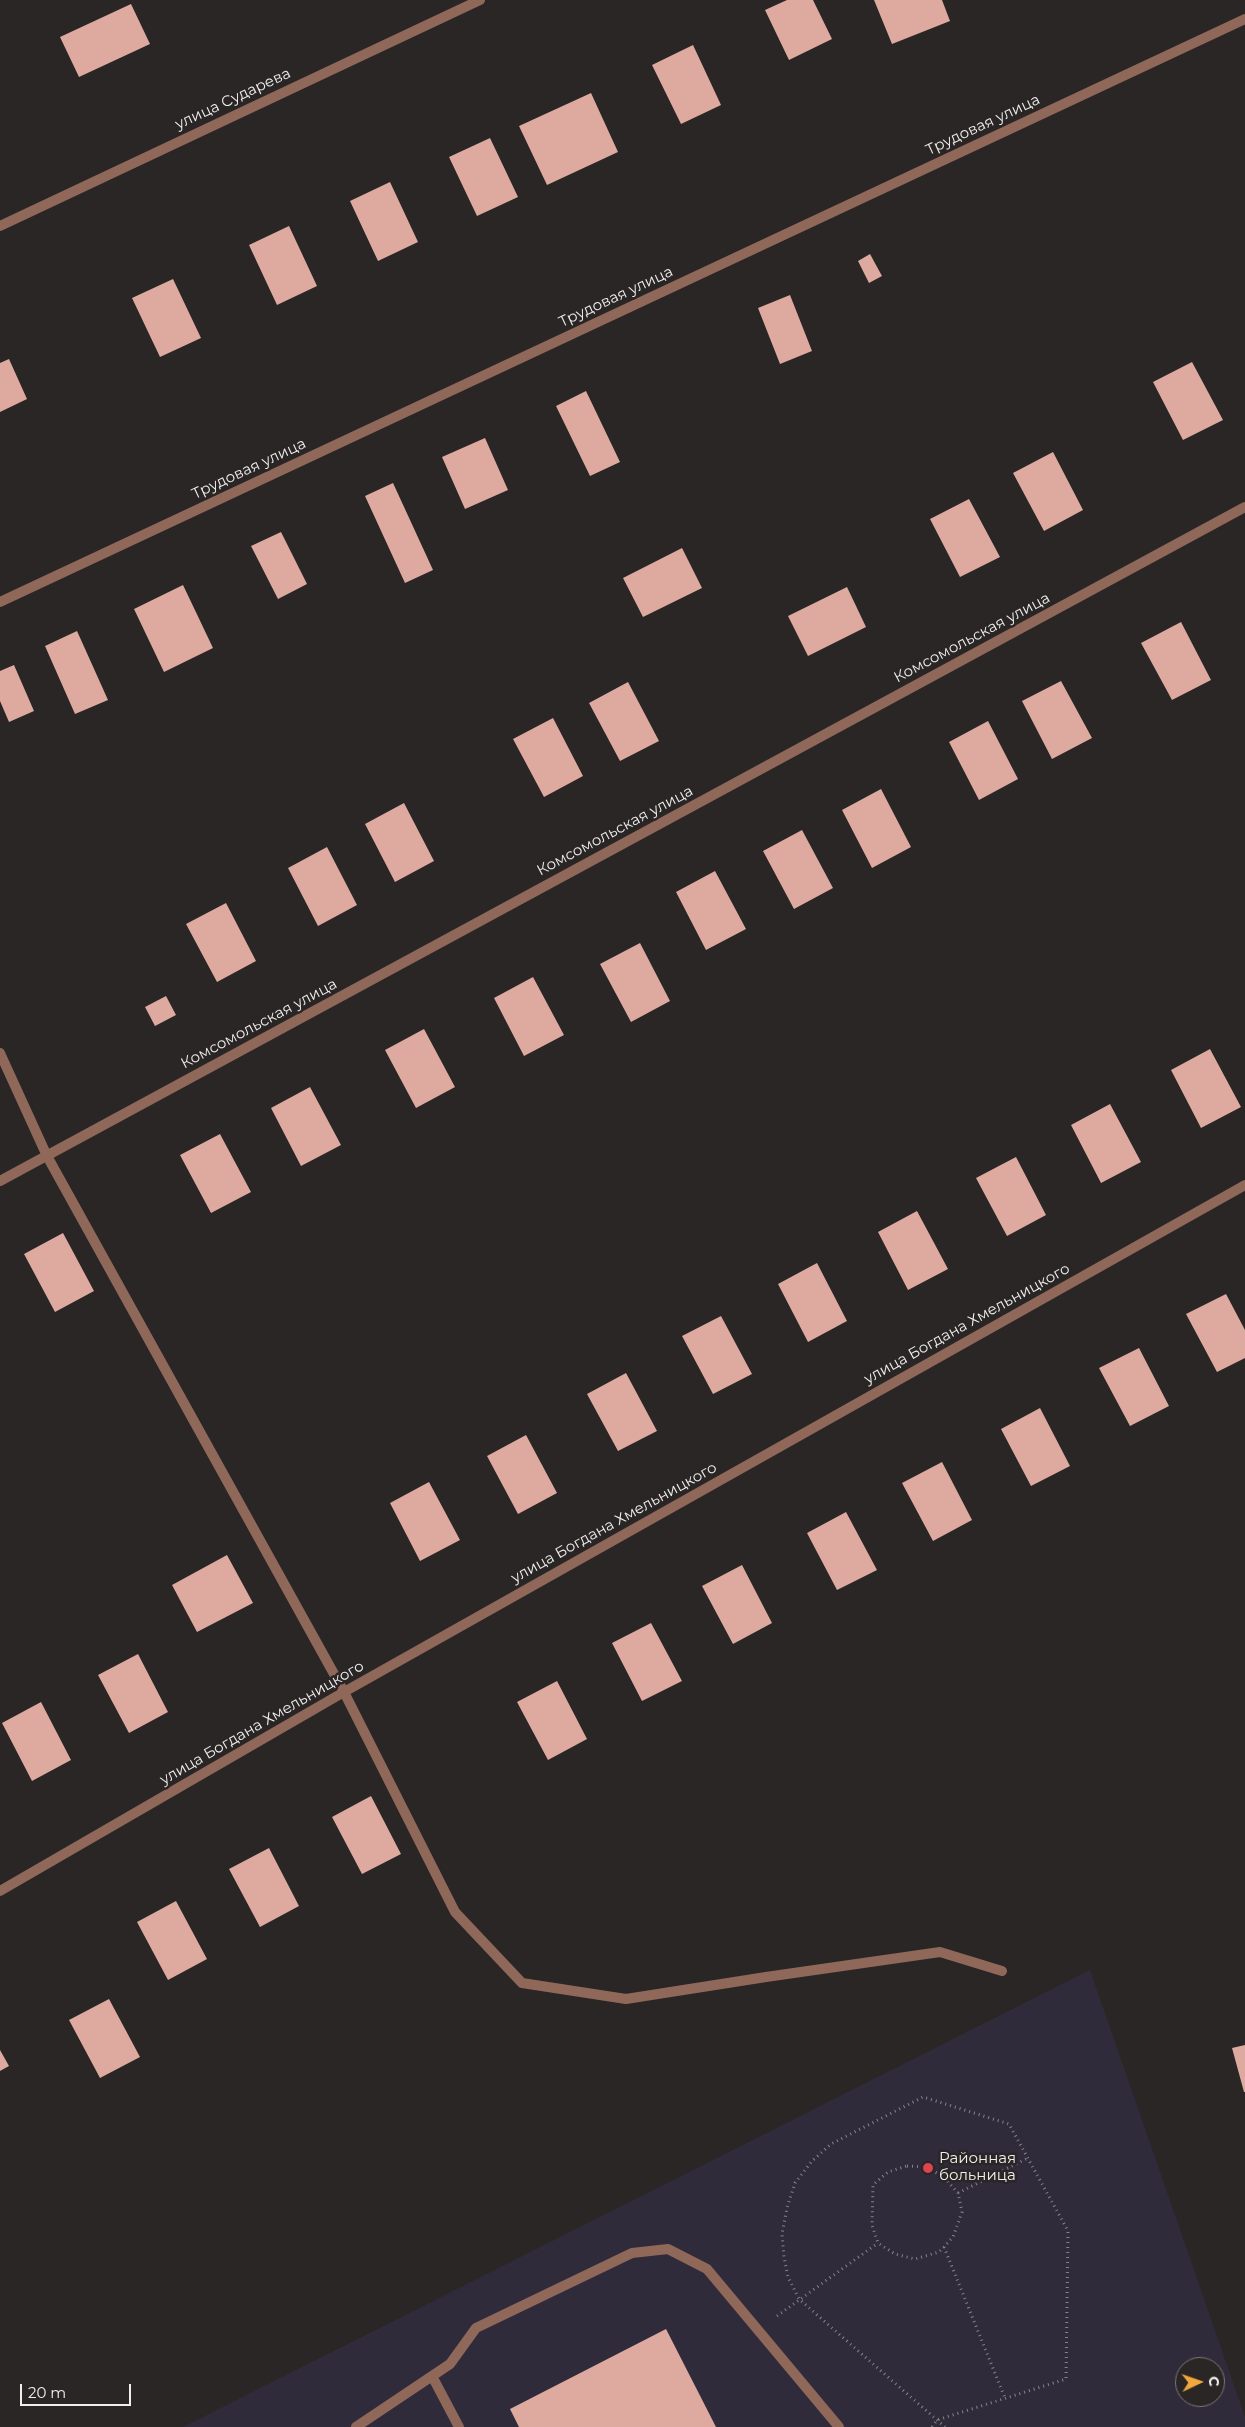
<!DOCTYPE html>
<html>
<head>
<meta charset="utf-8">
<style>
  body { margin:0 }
  #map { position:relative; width:1245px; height:2427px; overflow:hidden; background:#292625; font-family:Montserrat,sans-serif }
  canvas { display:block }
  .north { position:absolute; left:1175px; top:2357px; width:50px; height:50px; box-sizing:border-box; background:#292625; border:1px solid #797675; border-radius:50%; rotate:87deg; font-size:14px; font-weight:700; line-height:20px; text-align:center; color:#f1efee }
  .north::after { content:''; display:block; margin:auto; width:18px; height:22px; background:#efa73e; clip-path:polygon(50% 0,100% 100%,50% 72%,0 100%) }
  .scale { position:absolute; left:20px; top:2384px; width:111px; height:22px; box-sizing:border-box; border:2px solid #f1efee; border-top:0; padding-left:6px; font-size:15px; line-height:18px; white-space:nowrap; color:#f1efee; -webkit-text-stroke:4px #292625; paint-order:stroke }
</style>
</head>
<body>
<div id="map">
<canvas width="1245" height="2427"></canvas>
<div class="north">С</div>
<div class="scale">20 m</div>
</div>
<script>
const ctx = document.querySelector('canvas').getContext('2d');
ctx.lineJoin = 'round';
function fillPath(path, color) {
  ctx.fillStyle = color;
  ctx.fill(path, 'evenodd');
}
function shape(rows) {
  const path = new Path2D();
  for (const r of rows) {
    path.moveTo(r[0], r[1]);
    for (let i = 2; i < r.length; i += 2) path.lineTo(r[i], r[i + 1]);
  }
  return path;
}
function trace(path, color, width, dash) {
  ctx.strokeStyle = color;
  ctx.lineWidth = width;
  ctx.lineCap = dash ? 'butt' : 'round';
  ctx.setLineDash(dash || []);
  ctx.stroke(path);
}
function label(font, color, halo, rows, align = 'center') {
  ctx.font = font + ' Montserrat,sans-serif';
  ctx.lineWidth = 5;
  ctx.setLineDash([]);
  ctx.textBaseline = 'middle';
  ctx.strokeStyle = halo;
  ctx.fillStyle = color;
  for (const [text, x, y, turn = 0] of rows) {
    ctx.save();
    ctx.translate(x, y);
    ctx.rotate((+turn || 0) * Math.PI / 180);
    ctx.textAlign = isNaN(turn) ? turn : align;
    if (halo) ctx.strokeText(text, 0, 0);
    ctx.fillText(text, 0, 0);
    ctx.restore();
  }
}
const medical = shape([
  [1090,1970,1245,2417,1245,2427,183,2427],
  [1185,2367,1215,2367,1215,2397,1185,2397]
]);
const building = shape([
  [787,0,813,0,832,39,789,60,765,10],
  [874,0,942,0,950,21,892,44],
  [131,4,150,44,79,77,60,37],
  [693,45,721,105,681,124,652,65],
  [591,93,618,152,547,185,519,126],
  [490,138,518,197,477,216,449,157],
  [390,182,418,242,378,261,350,201],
  [289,226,317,286,277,305,249,245],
  [870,254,882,276,869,283,858,261],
  [173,279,201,338,160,357,132,298],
  [790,295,812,351,780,364,758,308],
  [9,359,27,399,0,412,0,363],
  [1192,362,1223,420,1183,440,1153,382],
  [586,391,620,462,590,476,556,406],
  [485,438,508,490,465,509,442,457],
  [1053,452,1083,510,1044,531,1013,473],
  [393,483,433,570,405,583,365,496],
  [969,499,1000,557,960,577,930,519],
  [281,532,307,584,278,599,251,546],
  [682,548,702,588,643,617,623,578],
  [183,585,213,648,164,672,134,609],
  [847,587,866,627,808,656,788,616],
  [1181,622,1211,680,1172,700,1141,643],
  [77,631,108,700,75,714,45,646],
  [14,665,34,711,9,722,0,701,0,671],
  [1061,681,1092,738,1052,759,1022,701],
  [628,682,659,741,620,761,589,703],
  [553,718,583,776,544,797,513,739],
  [988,721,1018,779,979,800,949,742],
  [881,789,911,847,872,868,842,810],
  [404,803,434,861,395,882,365,824],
  [802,830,833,888,794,909,763,851],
  [327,847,357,905,318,926,288,868],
  [715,871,746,929,706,950,676,892],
  [226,903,256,961,217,982,186,924],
  [640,943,670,1001,631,1022,600,964],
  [533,977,564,1035,524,1056,494,998],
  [166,996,176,1015,155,1026,145,1007],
  [424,1029,455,1087,416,1108,385,1050],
  [1210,1049,1241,1107,1201,1128,1171,1070],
  [310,1087,341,1145,301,1166,271,1108],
  [1110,1104,1141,1162,1101,1183,1071,1125],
  [220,1134,251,1192,211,1213,180,1155],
  [1016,1157,1046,1215,1007,1236,976,1178],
  [917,1211,948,1269,908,1290,878,1232],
  [63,1233,94,1291,55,1312,24,1254],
  [817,1263,847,1321,808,1342,778,1284],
  [1226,1294,1245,1330,1245,1358,1217,1372,1186,1314],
  [721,1316,752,1374,713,1394,682,1336],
  [1139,1348,1169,1406,1130,1426,1099,1368],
  [626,1373,657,1431,618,1451,587,1394],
  [1040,1408,1070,1466,1031,1486,1001,1429],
  [526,1435,557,1493,518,1514,487,1456],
  [942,1462,972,1520,933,1541,902,1483],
  [429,1482,460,1540,420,1561,390,1503],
  [846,1512,877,1570,837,1590,807,1533],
  [227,1555,253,1603,197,1632,172,1585],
  [742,1565,772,1623,733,1644,702,1586],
  [651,1623,682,1681,642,1701,612,1643],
  [138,1654,168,1712,129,1733,98,1675],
  [557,1681,587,1739,548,1760,517,1702],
  [41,1702,71,1760,32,1781,2,1723],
  [371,1796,401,1854,362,1874,332,1817],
  [269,1848,299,1906,260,1927,229,1869],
  [176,1901,207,1959,168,1980,137,1922],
  [109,1999,140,2057,100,2078,69,2020],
  [1245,2045,1245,2092,1244,2092,1232,2048],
  [0,2050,9,2066,0,2071],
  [666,2329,716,2427,519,2427,510,2409]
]);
const path = shape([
  [907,2166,925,2167,943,2176,958,2193,962,2212,953,2237,944,2247,939,2252,915,2259,895,2254,878,2243,872,2225,873,2185,888,2172,907,2166],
  [958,2193,1028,2158],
  [944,2247,1005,2398],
  [777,2316,878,2243],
  [932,2427,937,2420,1066,2379,1068,2231,1009,2124,923,2097,831,2144,812,2161,795,2183,787,2208,782,2234,784,2257,788,2277,799,2299,937,2420,945,2427]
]);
const service = shape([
  [344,1692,455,1912,522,1983,626,1999,766,1977,940,1952,1002,1971],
  [432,2376,459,2427],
  [356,2427,450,2364,476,2328,632,2253,668,2249,707,2269,839,2427]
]);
const minor = shape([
  [0,602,1245,19],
  [0,1053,47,1156,344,1692],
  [0,1181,1245,507],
  [0,1891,344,1692,1245,1185]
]);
const tertiary = shape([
  [0,226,480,0]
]);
const markers = [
  [928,2168,6,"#e0444e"]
];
const streetNames = [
  ["улица Сударева",233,99,-25],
  ["Трудовая улица",983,125,-25],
  ["Трудовая улица",616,297,-25],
  ["Трудовая улица",249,469,-25],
  ["Комсомольская улица",972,638,-28],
  ["Комсомольская улица",615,831,-28],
  ["Комсомольская улица",259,1024,-28],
  ["улица Богдана Хмельницкого",967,1324,-29],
  ["улица Богдана Хмельницкого",614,1523,-29],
  ["улица Богдана Хмельницкого",262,1723,-30]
];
const poiNames = [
  ["Районная",939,2159],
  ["больница",939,2176]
];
fillPath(medical, '#302b3b');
fillPath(building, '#deaaa0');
trace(path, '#878584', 3, [1, 4]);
trace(service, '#8f685a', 10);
trace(minor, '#8f685a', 10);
trace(tertiary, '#8f685a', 10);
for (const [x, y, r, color] of markers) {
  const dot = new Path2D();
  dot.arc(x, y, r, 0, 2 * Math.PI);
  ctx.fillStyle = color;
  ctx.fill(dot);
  trace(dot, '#292625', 2);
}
label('15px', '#f1efee', '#292625', streetNames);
label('15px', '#f1efee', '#292625', poiNames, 'left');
</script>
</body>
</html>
